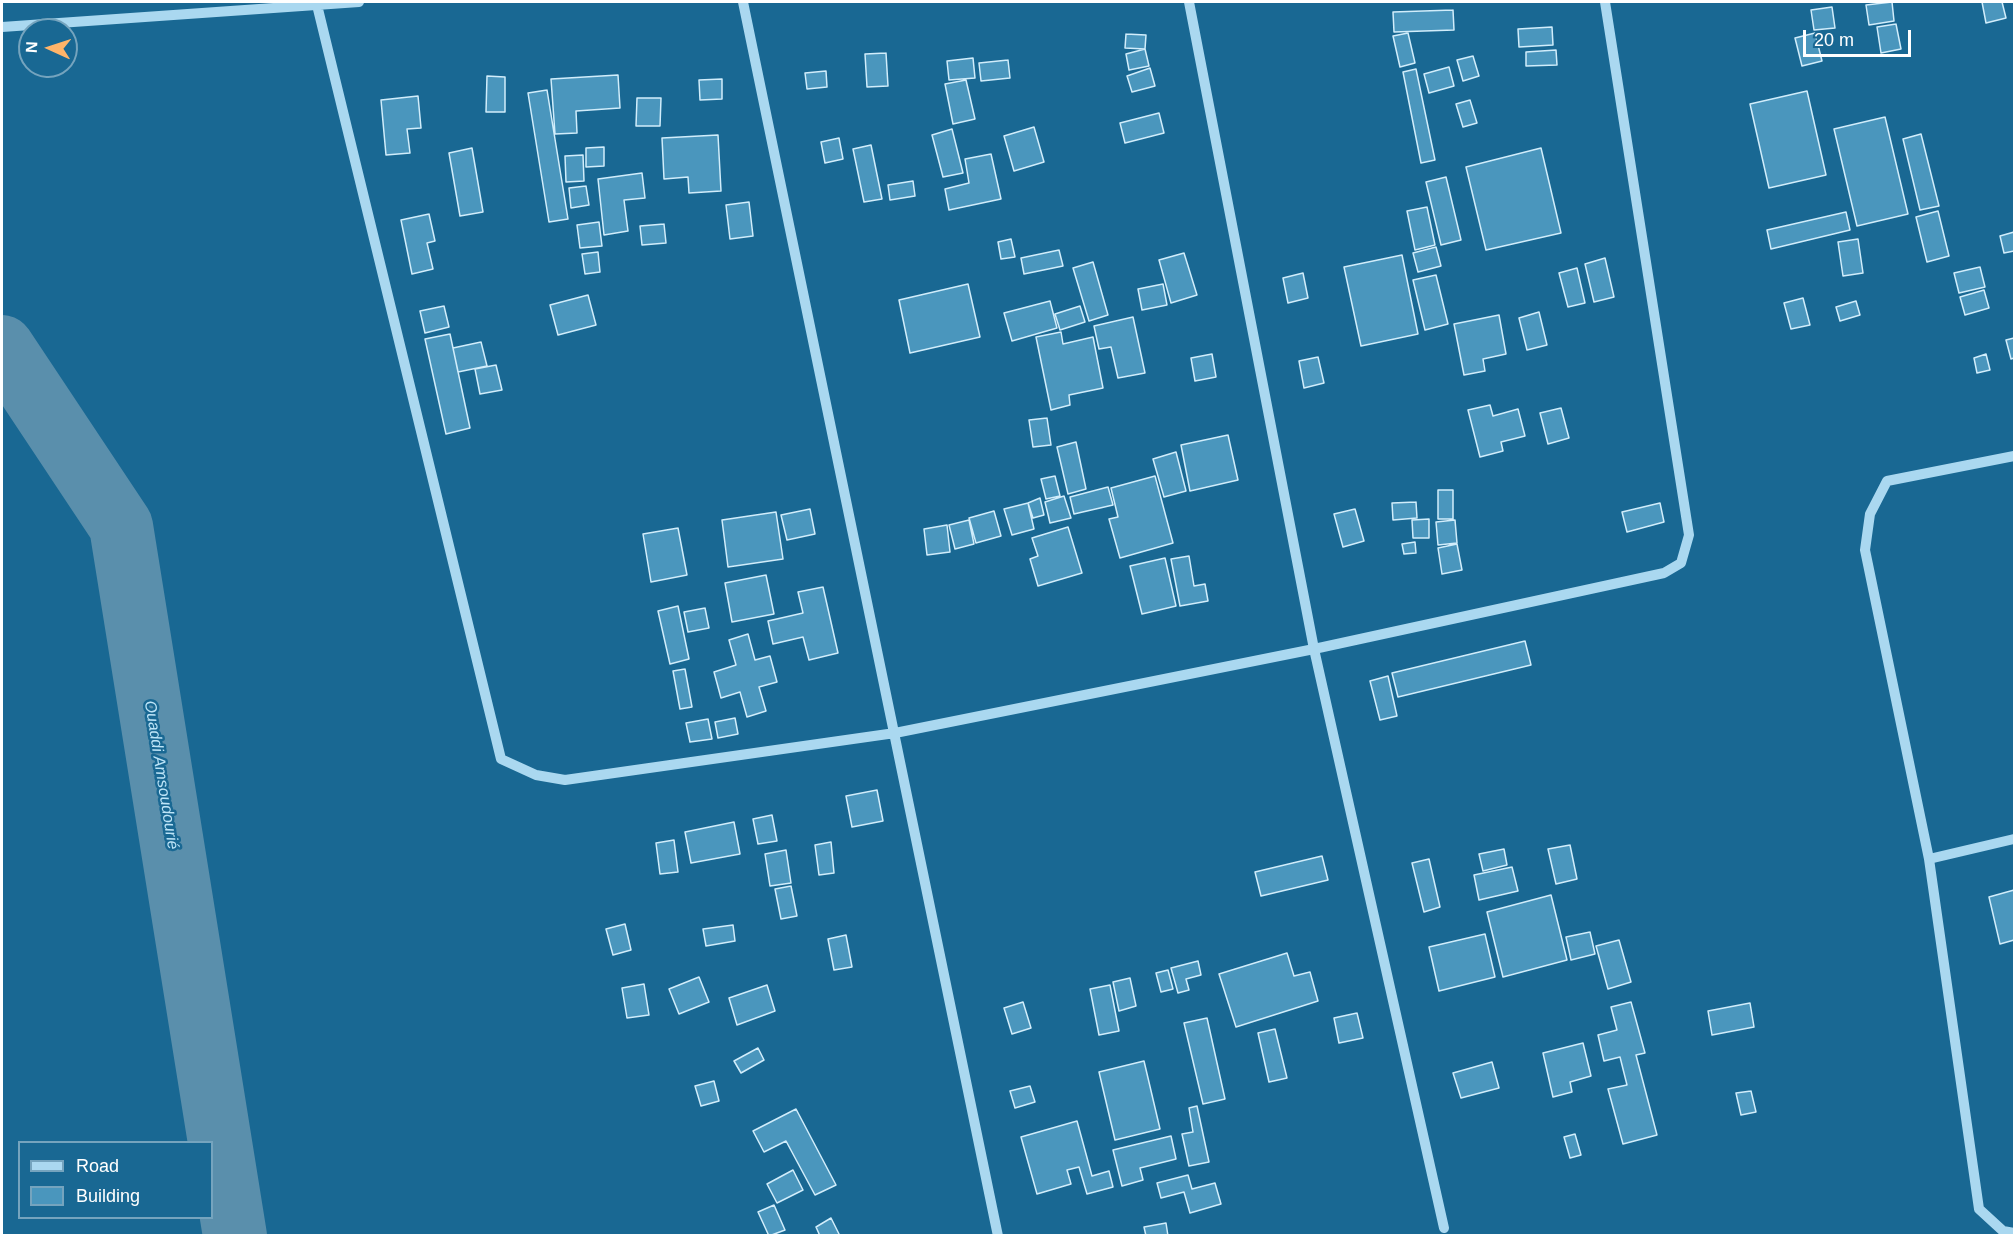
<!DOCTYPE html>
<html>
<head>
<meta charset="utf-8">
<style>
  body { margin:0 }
  #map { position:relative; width:2016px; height:1237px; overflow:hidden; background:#196893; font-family:Helvetica,sans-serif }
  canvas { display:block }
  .frame { position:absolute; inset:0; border:3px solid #fff; pointer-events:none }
  .legend { position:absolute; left:18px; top:1141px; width:195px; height:78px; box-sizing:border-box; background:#196893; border:2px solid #75a4be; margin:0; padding:8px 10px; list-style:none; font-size:18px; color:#fff }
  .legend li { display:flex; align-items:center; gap:12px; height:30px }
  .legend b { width:30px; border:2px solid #75a4be }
  .north { position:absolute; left:18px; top:18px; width:60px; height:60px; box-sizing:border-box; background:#196893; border:2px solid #75a4be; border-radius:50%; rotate:273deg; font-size:16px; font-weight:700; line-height:24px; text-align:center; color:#fff }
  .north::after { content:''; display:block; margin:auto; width:21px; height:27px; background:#ffb469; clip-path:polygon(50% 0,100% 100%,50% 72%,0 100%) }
  .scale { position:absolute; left:1803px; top:30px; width:108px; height:27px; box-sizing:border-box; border:3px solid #fff; border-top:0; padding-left:8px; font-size:18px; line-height:21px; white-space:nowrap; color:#fff; -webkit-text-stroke:4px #196893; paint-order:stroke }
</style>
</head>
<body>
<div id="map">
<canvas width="2016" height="1237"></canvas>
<div class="frame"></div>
<ul class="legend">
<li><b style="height:8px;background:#aad8f0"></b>Road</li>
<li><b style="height:16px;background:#4a96bd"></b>Building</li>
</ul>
<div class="north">N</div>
<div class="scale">20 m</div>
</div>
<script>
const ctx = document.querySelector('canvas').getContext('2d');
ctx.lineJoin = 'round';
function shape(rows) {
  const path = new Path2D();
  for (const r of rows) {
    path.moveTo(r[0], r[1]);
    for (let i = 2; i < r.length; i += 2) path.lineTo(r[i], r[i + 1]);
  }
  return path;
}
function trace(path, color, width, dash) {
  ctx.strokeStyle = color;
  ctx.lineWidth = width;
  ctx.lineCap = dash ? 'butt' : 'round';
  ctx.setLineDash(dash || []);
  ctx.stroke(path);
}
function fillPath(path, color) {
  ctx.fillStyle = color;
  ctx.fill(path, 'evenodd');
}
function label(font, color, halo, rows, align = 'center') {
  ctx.font = font + ' Helvetica,sans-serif';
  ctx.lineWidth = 5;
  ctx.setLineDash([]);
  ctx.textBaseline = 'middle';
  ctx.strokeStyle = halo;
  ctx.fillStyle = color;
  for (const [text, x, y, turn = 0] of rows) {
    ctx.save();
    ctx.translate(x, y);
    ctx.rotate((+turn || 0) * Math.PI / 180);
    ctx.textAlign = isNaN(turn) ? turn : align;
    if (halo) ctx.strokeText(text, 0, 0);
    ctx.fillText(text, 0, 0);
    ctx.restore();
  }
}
const river = shape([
  [2,347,121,526,235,1236]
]);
const building = shape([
  [1892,2,1894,21,1869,25,1866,5,1892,2],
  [1982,2,2002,2,2006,18,1986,23,1982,2],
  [1832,7,1835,28,1814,30,1811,10,1832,7],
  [1453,10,1454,30,1394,32,1393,12,1453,10],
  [1896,24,1901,49,1881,53,1877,27,1896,24],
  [1552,27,1553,45,1519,47,1518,29,1552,27],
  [1408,33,1415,63,1400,67,1393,36,1408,33],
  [1815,33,1822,61,1802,66,1795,38,1815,33],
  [1126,34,1146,35,1145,49,1125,48,1126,34],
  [1145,49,1149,66,1129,70,1126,54,1145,49],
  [1556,50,1557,65,1526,66,1526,52,1556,50],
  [886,53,888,86,867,87,865,54,886,53],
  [1473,56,1479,76,1463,81,1457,60,1473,56],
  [973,58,975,78,949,80,947,61,973,58],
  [1008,60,1010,78,981,81,979,63,1008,60],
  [1449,67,1454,86,1429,93,1424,74,1449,67],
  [1150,68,1155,86,1132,92,1127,76,1150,68],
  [1416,69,1435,160,1421,163,1403,72,1416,69],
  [826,71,827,87,807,89,805,73,826,71],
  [618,75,620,108,576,111,577,133,555,134,551,79,618,75],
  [487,76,505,77,505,112,486,112,487,76],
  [722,79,722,99,700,100,699,80,722,79],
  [966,80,975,119,953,124,945,84,966,80],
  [547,90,568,219,549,222,528,93,547,90],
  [1807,91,1826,175,1769,188,1750,104,1807,91],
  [418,96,421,128,407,129,410,153,386,155,381,100,418,96],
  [637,98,661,98,660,126,636,126,637,98],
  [1470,100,1477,123,1463,127,1456,104,1470,100],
  [1159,113,1164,133,1125,143,1120,123,1159,113],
  [1885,117,1908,214,1857,226,1834,129,1885,117],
  [1034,127,1044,162,1014,171,1004,136,1034,127],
  [952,129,963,173,943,177,932,135,952,129],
  [1921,134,1939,206,1920,210,1903,139,1921,134],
  [718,135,721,191,689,193,688,177,664,179,662,138,718,135],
  [839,138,843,159,825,163,821,142,839,138],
  [871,145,882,199,864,202,853,149,871,145],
  [604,147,604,166,586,167,586,148,604,147],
  [472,148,483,212,460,216,449,153,472,148],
  [1541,148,1561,233,1486,250,1466,167,1541,148],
  [991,154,1001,199,949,210,945,189,969,183,965,159,991,154],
  [583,155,584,181,566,182,565,156,583,155],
  [642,173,645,198,624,200,628,231,604,235,598,179,642,173],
  [1446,177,1461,240,1441,245,1426,182,1446,177],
  [913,181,915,196,890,200,888,185,913,181],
  [586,186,589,205,571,208,569,188,586,186],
  [749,202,753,236,730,239,726,205,749,202],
  [1427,207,1435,245,1415,250,1407,211,1427,207],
  [1938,211,1949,256,1927,262,1916,217,1938,211],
  [1846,212,1850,230,1771,249,1767,230,1846,212],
  [429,214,435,241,427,243,433,269,412,274,401,220,429,214],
  [599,222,602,246,580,248,577,225,599,222],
  [664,224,666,243,642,245,640,226,664,224],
  [2014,232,2014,251,2004,253,2000,236,2014,232],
  [1011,239,1015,257,1001,259,998,242,1011,239],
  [1858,239,1863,273,1843,276,1838,242,1858,239],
  [1436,247,1441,266,1418,272,1413,253,1436,247],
  [1059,250,1063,266,1024,274,1021,258,1059,250],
  [598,252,600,272,585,274,582,254,598,252],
  [1184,253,1197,295,1171,303,1159,260,1184,253],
  [1402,255,1418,334,1361,346,1344,267,1402,255],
  [1605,258,1614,297,1594,302,1585,264,1605,258],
  [1093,262,1108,315,1089,321,1073,268,1093,262],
  [1980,267,1985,287,1959,293,1954,273,1980,267],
  [1577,268,1585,303,1568,307,1559,273,1577,268],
  [1303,273,1308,298,1288,303,1283,278,1303,273],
  [1436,275,1448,324,1425,330,1413,280,1436,275],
  [968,284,980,337,910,353,899,300,968,284],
  [1163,284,1167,305,1142,310,1138,289,1163,284],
  [1984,290,1989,308,1965,315,1960,297,1984,290],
  [588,295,596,325,558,335,550,305,588,295],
  [1803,298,1810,325,1791,329,1784,303,1803,298],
  [1050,301,1057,328,1012,341,1004,313,1050,301],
  [1856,301,1860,315,1840,321,1836,307,1856,301],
  [444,306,449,327,425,333,420,311,444,306],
  [1080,306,1085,322,1060,330,1055,314,1080,306],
  [1539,312,1547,345,1527,350,1519,318,1539,312],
  [1499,315,1506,354,1483,359,1485,371,1464,375,1454,324,1499,315],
  [1133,317,1145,373,1118,378,1111,347,1099,349,1094,326,1133,317],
  [1061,332,1063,344,1093,337,1103,388,1069,395,1070,405,1051,410,1036,337,1061,332],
  [450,334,470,428,446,434,425,339,450,334],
  [2014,338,2014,358,2011,359,2006,340,2014,338],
  [481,342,487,366,458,372,453,348,481,342],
  [1212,354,1216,377,1195,381,1191,358,1212,354],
  [1986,354,1990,370,1977,373,1974,358,1986,354],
  [1318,357,1324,383,1304,388,1299,361,1318,357],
  [496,365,502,390,480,394,475,369,496,365],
  [1490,405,1493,416,1518,409,1525,436,1501,442,1503,451,1480,457,1468,410,1490,405],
  [1561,408,1569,438,1548,444,1540,413,1561,408],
  [1047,418,1051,445,1033,447,1029,420,1047,418],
  [1228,435,1238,480,1190,491,1181,445,1228,435],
  [1076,442,1086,489,1068,494,1057,447,1076,442],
  [1176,452,1186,491,1164,497,1153,459,1176,452],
  [1055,476,1060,496,1046,499,1041,479,1055,476],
  [1155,476,1173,543,1120,558,1109,519,1118,517,1111,488,1155,476],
  [1108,487,1113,505,1074,514,1070,497,1108,487],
  [1438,490,1453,490,1453,519,1438,519,1438,490],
  [1064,496,1071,518,1050,523,1045,502,1064,496],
  [1040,498,1044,515,1033,518,1028,503,1040,498],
  [1416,502,1417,518,1393,520,1392,503,1416,502],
  [1028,503,1034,529,1012,535,1004,509,1028,503],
  [1660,503,1664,522,1627,532,1622,512,1660,503],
  [810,509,815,534,787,540,781,515,810,509],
  [1355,509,1364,541,1343,547,1334,514,1355,509],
  [994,511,1001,536,976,543,969,518,994,511],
  [776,512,783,559,728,567,722,520,776,512],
  [1429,519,1429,538,1413,538,1412,520,1429,519],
  [969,520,974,544,955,549,949,525,969,520],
  [1455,520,1457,543,1438,545,1436,522,1455,520],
  [947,525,950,552,927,555,924,529,947,525],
  [1068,527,1082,573,1038,586,1030,559,1038,556,1032,538,1068,527],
  [678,528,687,575,651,582,643,534,678,528],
  [1415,542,1416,553,1404,554,1402,544,1415,542],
  [1457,544,1462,570,1442,574,1438,548,1457,544],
  [1189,556,1194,586,1205,584,1208,601,1180,606,1171,559,1189,556],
  [1165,558,1176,606,1142,614,1130,566,1165,558],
  [766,575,774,614,732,622,725,583,766,575],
  [823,587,838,653,809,660,803,637,773,644,768,621,803,613,798,592,823,587],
  [678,606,689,659,670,664,658,611,678,606],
  [705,608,709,628,688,632,684,612,705,608],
  [748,634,755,660,770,656,777,682,759,687,766,711,747,717,740,692,721,698,714,672,736,665,729,640,748,634],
  [1525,641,1531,665,1398,697,1392,673,1525,641],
  [685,669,692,707,680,709,673,671,685,669],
  [1388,676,1397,716,1380,720,1370,681,1388,676],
  [735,718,738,734,718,738,715,722,735,718],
  [708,719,712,739,690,742,686,723,708,719],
  [877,790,883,821,852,827,846,796,877,790],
  [772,815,777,841,758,844,753,819,772,815],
  [734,822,740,854,691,863,685,832,734,822],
  [674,840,678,872,660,874,656,843,674,840],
  [831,842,834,873,819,875,815,845,831,842],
  [1570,845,1577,879,1556,884,1548,849,1570,845],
  [1504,849,1507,865,1483,871,1479,854,1504,849],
  [786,850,791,883,770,886,765,854,786,850],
  [1322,856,1328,880,1261,896,1255,872,1322,856],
  [1429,859,1440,907,1424,912,1412,863,1429,859],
  [1512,867,1518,891,1479,900,1474,875,1512,867],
  [791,886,797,916,781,919,775,889,791,886],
  [2014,890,2014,940,2000,944,1989,897,2014,890],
  [1551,895,1567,960,1503,977,1487,912,1551,895],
  [625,924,631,950,613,955,606,929,625,924],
  [733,925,735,941,706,946,703,929,733,925],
  [1590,932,1595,954,1571,960,1566,937,1590,932],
  [1485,934,1495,977,1439,991,1429,947,1485,934],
  [846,935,852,967,834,970,828,939,846,935],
  [1619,940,1631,982,1608,989,1596,946,1619,940],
  [1287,953,1294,976,1310,972,1318,1001,1236,1027,1219,974,1287,953],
  [1198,961,1201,975,1186,979,1189,990,1178,993,1171,968,1198,961],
  [1168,970,1173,989,1161,992,1156,973,1168,970],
  [699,977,709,1002,679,1014,669,989,699,977],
  [1130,978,1136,1006,1119,1011,1113,982,1130,978],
  [644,984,649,1015,627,1018,622,988,644,984],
  [767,985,775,1011,737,1025,729,998,767,985],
  [1110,985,1119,1031,1099,1035,1090,989,1110,985],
  [1023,1002,1031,1028,1012,1034,1004,1008,1023,1002],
  [1631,1002,1645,1053,1636,1055,1657,1135,1623,1144,1608,1089,1627,1085,1620,1057,1604,1061,1598,1035,1617,1030,1611,1007,1631,1002],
  [1750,1003,1754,1027,1712,1035,1708,1011,1750,1003],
  [1357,1013,1363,1038,1339,1043,1334,1018,1357,1013],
  [1207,1018,1225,1099,1203,1104,1184,1023,1207,1018],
  [1275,1029,1287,1078,1269,1082,1258,1033,1275,1029],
  [1583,1043,1591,1076,1570,1082,1572,1092,1553,1097,1543,1053,1583,1043],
  [758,1048,764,1060,741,1073,734,1061,758,1048],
  [1144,1061,1160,1129,1115,1140,1099,1072,1144,1061],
  [1492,1062,1499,1088,1461,1098,1453,1073,1492,1062],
  [714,1081,719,1101,701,1106,695,1086,714,1081],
  [1030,1086,1035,1102,1015,1108,1010,1091,1030,1086],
  [1751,1091,1756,1112,1741,1115,1736,1093,1751,1091],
  [1197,1106,1209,1162,1189,1166,1182,1134,1193,1132,1189,1108,1197,1106],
  [796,1109,836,1185,815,1195,786,1141,764,1152,753,1131,796,1109],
  [1077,1121,1092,1176,1109,1171,1113,1187,1087,1194,1079,1167,1067,1170,1071,1184,1037,1194,1021,1137,1077,1121],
  [1575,1134,1581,1155,1570,1158,1564,1137,1575,1134],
  [1171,1136,1176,1159,1140,1168,1143,1180,1122,1186,1113,1150,1171,1136],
  [793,1170,803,1190,777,1203,767,1184,793,1170],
  [1188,1175,1192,1189,1215,1183,1221,1204,1190,1213,1184,1192,1161,1198,1157,1183,1188,1175],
  [774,1205,785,1230,769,1236,758,1212,774,1205],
  [831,1218,840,1236,820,1236,816,1227,831,1218],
  [1166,1223,1168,1236,1146,1236,1144,1227,1166,1223]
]);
const minor = shape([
  [743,2,998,1236],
  [1189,2,1314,649,1444,1228],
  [317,5,501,759,536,775,565,780,895,733,1314,649,1664,573,1681,563,1689,535,1605,2],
  [2,27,359,2],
  [2014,456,1887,481,1870,514,1865,550,1929,859,1979,1209,2003,1231,2014,1233],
  [1929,859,2014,839]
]);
const waterNames = [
  ["Ouaddi Amsoudourié",161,775,81]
];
trace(river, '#5a8fac', 64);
fillPath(building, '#4a96bd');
trace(building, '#d1edfb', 1.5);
trace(minor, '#aad8f0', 10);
label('italic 16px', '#bde4f7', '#196893', waterNames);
</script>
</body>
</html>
